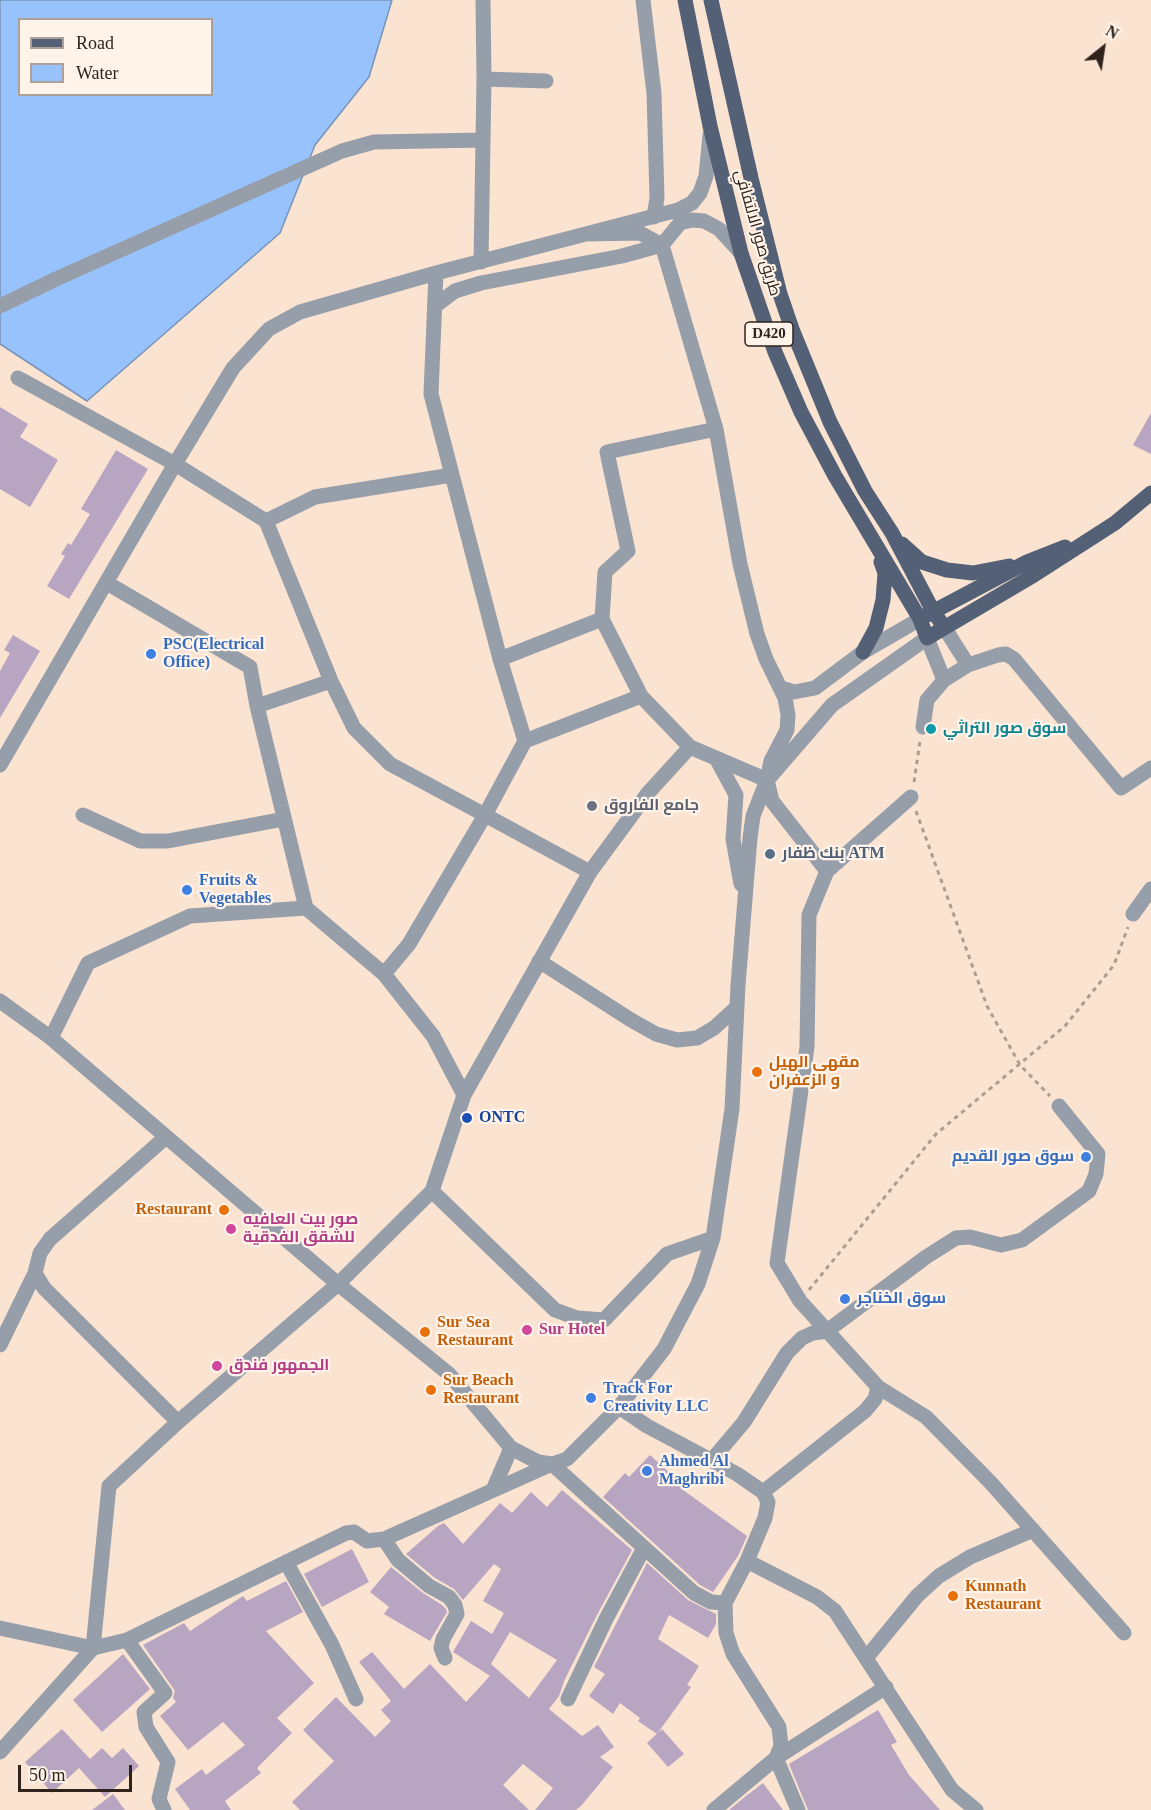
<!DOCTYPE html>
<html>
<head>
<meta charset="utf-8">
<style>
  body { margin:0 }
  #map { position:relative; width:1151px; height:1810px; overflow:hidden; background:#fbe3d1; font-family:"Times New Roman",serif }
  canvas { display:block }
  .legend { position:absolute; left:18px; top:18px; width:195px; height:78px; box-sizing:border-box; background:#fff3ea; border:2px solid #aca098; margin:0; padding:8px 10px; list-style:none; font-size:18px; color:#2f241c }
  .legend li { display:flex; align-items:center; gap:12px; height:30px }
  .legend b { width:30px; border:2px solid #aca098 }
  .north { position:absolute; left:1073px; top:18px; width:60px; height:60px; -webkit-text-stroke:4px #fff3ea; paint-order:stroke; rotate:30deg; font-size:16px; font-weight:700; line-height:24px; text-align:center; color:#2f241c }
  .north::after { content:''; display:block; margin:auto; width:21px; height:27px; background:#2f241c; clip-path:polygon(50% 0,100% 100%,50% 72%,0 100%) }
  .scale { position:absolute; left:18px; top:1765px; width:114px; height:27px; box-sizing:border-box; border:3px solid #2f241c; border-top:0; padding-left:8px; font-size:18px; line-height:21px; white-space:nowrap; color:#2f241c; -webkit-text-stroke:4px #fff3ea; paint-order:stroke }
</style>
</head>
<body>
<div id="map">
<canvas width="1151" height="1810"></canvas>
<ul class="legend">
<li><b style="height:8px;background:#536076"></b>Road</li>
<li><b style="height:16px;background:#98c2fb"></b>Water</li>
</ul>
<div class="north">N</div>
<div class="scale">50 m</div>
</div>
<script>
const ctx = document.querySelector('canvas').getContext('2d');
ctx.lineJoin = 'round';
function fillPath(path, color) {
  ctx.fillStyle = color;
  ctx.fill(path, 'evenodd');
}
function shape(rows) {
  const path = new Path2D();
  for (const r of rows) {
    path.moveTo(r[0], r[1]);
    for (let i = 2; i < r.length; i += 2) path.lineTo(r[i], r[i + 1]);
  }
  return path;
}
function trace(path, color, width, dash) {
  ctx.strokeStyle = color;
  ctx.lineWidth = width;
  ctx.lineCap = dash ? 'butt' : 'round';
  ctx.setLineDash(dash || []);
  ctx.stroke(path);
}
function label(font, color, halo, rows, align = 'center') {
  ctx.font = font + ' "Times New Roman",Cairo,serif';
  ctx.lineWidth = 4.5;
  ctx.setLineDash([]);
  ctx.textBaseline = 'middle';
  ctx.strokeStyle = halo;
  ctx.fillStyle = color;
  for (const [text, x, y, turn = 0] of rows) {
    ctx.save();
    ctx.translate(x, y);
    ctx.rotate((+turn || 0) * Math.PI / 180);
    ctx.textAlign = isNaN(turn) ? turn : align;
    if (halo) ctx.strokeText(text, 0, 0);
    ctx.fillText(text, 0, 0);
    ctx.restore();
  }
}
const water = shape([
  [0,0,392,0,369,77,315,145,280,233,87,401,0,344,0,0],
  [20,20,212,20,212,94,20,94,20,20]
]);
const building = shape([
  [0,407,28,424,20,437,58,460,30,507,0,489],
  [1151,413,1151,454,1133,445],
  [116,450,148,469,69,599,47,586,65,556,61,554,68,543,71,545,90,514,81,509],
  [13,635,40,651,0,718,0,671,10,653,4,650],
  [650,1455,685,1487,683,1490,747,1536,738,1556,713,1592,700,1585,603,1497,625,1473,629,1477],
  [562,1490,632,1550,597,1615,565,1679,559,1696,549,1709,582,1736,598,1725,614,1747,600,1757,613,1767,582,1805,576,1810,535,1810,553,1788,523,1764,503,1785,529,1810,300,1810,292,1802,334,1761,303,1730,336,1697,375,1737,391,1721,381,1710,391,1701,359,1662,372,1652,404,1689,430,1664,466,1702,490,1676,453,1652,471,1621,492,1634,504,1613,483,1601,501,1569,494,1564,463,1600,454,1589,435,1578,406,1554,438,1526,444,1523,463,1544,500,1503,512,1513,531,1492,547,1507],
  [510,1632,557,1660,529,1698,491,1664],
  [352,1549,369,1582,322,1607,304,1574],
  [647,1563,688,1600,716,1614,716,1624,708,1638,669,1615,658,1639,699,1666,687,1685,691,1687,657,1734,638,1721,640,1718,620,1703,613,1714,589,1696,605,1674,594,1667],
  [391,1567,423,1593,442,1605,446,1609,447,1612,430,1641,384,1614,389,1607,370,1592],
  [286,1581,303,1612,266,1631,314,1683,277,1718,292,1733,257,1768,261,1773,225,1801,231,1810,190,1810,175,1789,202,1769,206,1775,245,1745,223,1722,188,1750,160,1716,176,1702,173,1698,175,1691,143,1645,184,1623,190,1631,243,1596,247,1601],
  [123,1654,150,1689,102,1732,73,1700],
  [878,1710,897,1742,891,1745,909,1775,940,1810,808,1810,789,1764],
  [62,1729,90,1759,102,1748,112,1758,123,1748,139,1766,105,1797,79,1768,52,1793,25,1762],
  [662,1729,684,1754,668,1767,647,1743],
  [763,1783,783,1810,729,1810,746,1796],
  [113,1794,125,1810,92,1810]
]);
const path = shape([
  [914,782,920,741],
  [916,811,987,1006,1020,1065,1050,1096],
  [809,1290,936,1134,1065,1026,1114,965,1128,927]
]);
const minor = shape([
  [643,0,654,93,657,198,654,217],
  [484,79,546,81],
  [481,262,484,79,483,0],
  [436,273,431,394,500,659,525,741,485,815,590,872],
  [0,306,56,279,342,151,374,142,483,140],
  [435,306,455,291,481,283,622,256,662,245,680,223,692,220,704,221,719,229,741,253],
  [18,378,175,464,266,521,331,681,354,728,390,764,485,815,409,944,384,974],
  [716,429,607,452,628,551,605,572,602,619,641,696,690,747,767,780],
  [266,521,315,497,452,475],
  [107,583,250,667,257,706,306,908,384,974,433,1036,464,1095],
  [944,627,968,665],
  [500,659,602,619],
  [781,688,794,692,815,688,863,652,920,619],
  [257,706,331,681],
  [923,727,927,700,944,680,968,665,998,655,1006,654,1014,659,1121,788,1151,768],
  [525,741,641,696],
  [717,760,736,795,733,839,741,884],
  [0,765,175,464,233,368,269,329,300,312,436,273,678,210,692,203,700,193,706,176,710,135],
  [769,778,832,705,927,638,944,680],
  [767,780,772,801,827,871],
  [83,815,140,841,168,841,284,819],
  [1133,914,1151,889],
  [539,961,631,1020,656,1034,677,1040,697,1038,714,1028,737,1007],
  [0,1001,51,1038,338,1284,449,1374,511,1448,538,1462,552,1464,567,1459,619,1407,664,1349,698,1284,713,1238,732,1109,738,985,750,838,753,816,767,780,771,761,787,730,788,715,785,698,766,659,757,634,740,564,716,429,662,245,640,233,586,234],
  [51,1038,88,963,190,916,306,908],
  [166,1137,50,1239,40,1253,35,1273,44,1288,178,1422],
  [432,1191,555,1310,577,1318,604,1320,667,1254,713,1238],
  [0,1345,35,1273],
  [878,1387,926,1417,991,1483,1124,1633],
  [619,1407,647,1426,737,1474,763,1492,768,1502,765,1518,747,1561,725,1603,726,1633,733,1654,779,1727,781,1746,776,1758,798,1810],
  [711,1461,744,1422,787,1353,802,1338,813,1333,827,1331,926,1257,956,1238,970,1237,1001,1245,1022,1240,1089,1191,1096,1174,1098,1154,1059,1106],
  [493,1490,511,1448],
  [763,1492,865,1411,875,1399,878,1387,800,1301,777,1263,807,1047,809,915,827,871,911,797],
  [384,1539,398,1560,429,1586,449,1597,455,1605,457,1614,443,1639,441,1648,445,1658],
  [747,1561,817,1597,835,1611,952,1790,976,1810],
  [286,1562,332,1645,356,1699],
  [0,1628,93,1648,127,1640,346,1533,354,1532,367,1541,384,1539,552,1464,694,1593,711,1602,725,1603],
  [127,1640,165,1693,144,1712,146,1727,168,1762,159,1799,164,1810],
  [867,1657,917,1596,939,1576,970,1557,1033,1530],
  [568,1699,606,1619,644,1548],
  [0,1752,93,1648,109,1486,178,1422,338,1284,432,1191,464,1095,590,872,648,793,690,747],
  [714,1810,776,1758,886,1687]
]);
const major = shape([
  [685,0,710,126,741,253,775,352,801,412,835,476,920,619,927,638,1034,575,1115,523,1151,493],
  [711,0,751,178,780,294,792,329,830,422,865,491,892,533,933,611,944,627],
  [902,544,922,562,947,570,973,573,1009,566],
  [925,616,1027,562,1065,547],
  [863,652,876,628,883,600,885,573,881,562]
]);
const markers = [
  [151,654,6,"#3f7fe0"],
  [931,729,6,"#0f9aa8"],
  [592,806,6,"#6b7280"],
  [770,854,6,"#5c6f8a"],
  [187,890,6,"#3f7fe0"],
  [757,1072,6,"#e8710a"],
  [467,1118,6,"#1a4fb4"],
  [1086,1157,6,"#3f7fe0"],
  [224,1210,6,"#e8710a"],
  [231,1229,6,"#d1479c"],
  [845,1299,6,"#3f7fe0"],
  [527,1330,6,"#d1479c"],
  [425,1332,6,"#e8710a"],
  [217,1366,6,"#d1479c"],
  [431,1390,6,"#e8710a"],
  [591,1398,6,"#3f7fe0"],
  [647,1471,6,"#3f7fe0"],
  [953,1596,6,"#e8710a"]
];
const shields = [
  [769,334,48]
];
const shieldNames = [
  ["D420",769,334]
];
const streetNames = [
  ["طريق صور الالتفافي",757,233,74]
];
const shopNames = [
  ["PSC(Electrical",163,645],
  ["Office)",163,663],
  ["Fruits &",199,881],
  ["Vegetables",199,899],
  ["سوق صور القديم",1074,1157,"right"],
  ["سوق الخناجر",857,1299],
  ["Track For",603,1389],
  ["Creativity LLC",603,1407],
  ["Ahmed Al",659,1462],
  ["Maghribi",659,1480]
];
const cultureNames = [
  ["سوق صور التراثي",943,729]
];
const worshipNames = [
  ["جامع الفاروق",604,806]
];
const serviceNames = [
  ["بنك ظفار ATM",782,854]
];
const foodNames = [
  ["مقهى الهيل",769,1063],
  ["و الزعفران",769,1081],
  ["Restaurant",212,1210,"right"],
  ["Sur Sea",437,1323],
  ["Restaurant",437,1341],
  ["Sur Beach",443,1381],
  ["Restaurant",443,1399],
  ["Kunnath",965,1587],
  ["Restaurant",965,1605]
];
const transitNames = [
  ["ONTC",479,1118]
];
const hotelNames = [
  ["صور بيت العافيه",243,1220],
  ["للشقق الفدقية",243,1238],
  ["Sur Hotel",539,1330],
  ["الجمهور فندق",229,1366]
];
fillPath(water, '#98c2fb');
trace(water, '#7893b8', 1.5);
fillPath(building, '#b8a5c1');
trace(path, '#af9c8d', 3, [4.5, 4.5]);
trace(minor, '#969eaa', 15);
trace(major, '#536076', 15);
for (const [x, y, r, color] of markers) {
  const dot = new Path2D();
  dot.arc(x, y, r, 0, 2 * Math.PI);
  ctx.fillStyle = color;
  ctx.fill(dot);
  trace(dot, '#fff3ea', 2);
}
for (const [x, y, w] of shields) {
  const box = new Path2D();
  box.roundRect(x - w / 2, y - 12, w, 24, 4.5);
  ctx.fillStyle = '#fff3ea';
  ctx.fill(box);
  trace(box, '#2f241c', 1.5);
}
label('bold 15px', '#2f241c', null, shieldNames);
label('16px', '#2f241c', '#fff3ea', streetNames);
label('bold 16px', '#366cbe', '#fff3ea', shopNames, 'left');
label('bold 16px', '#0d838f', '#fff3ea', cultureNames, 'left');
label('bold 16px', '#5b616d', '#fff3ea', worshipNames, 'left');
label('bold 16px', '#4e5e75', '#fff3ea', serviceNames, 'left');
label('bold 16px', '#c56008', '#fff3ea', foodNames, 'left');
label('bold 16px', '#164399', '#fff3ea', transitNames, 'left');
label('bold 16px', '#b23c85', '#fff3ea', hotelNames, 'left');
</script>
</body>
</html>
